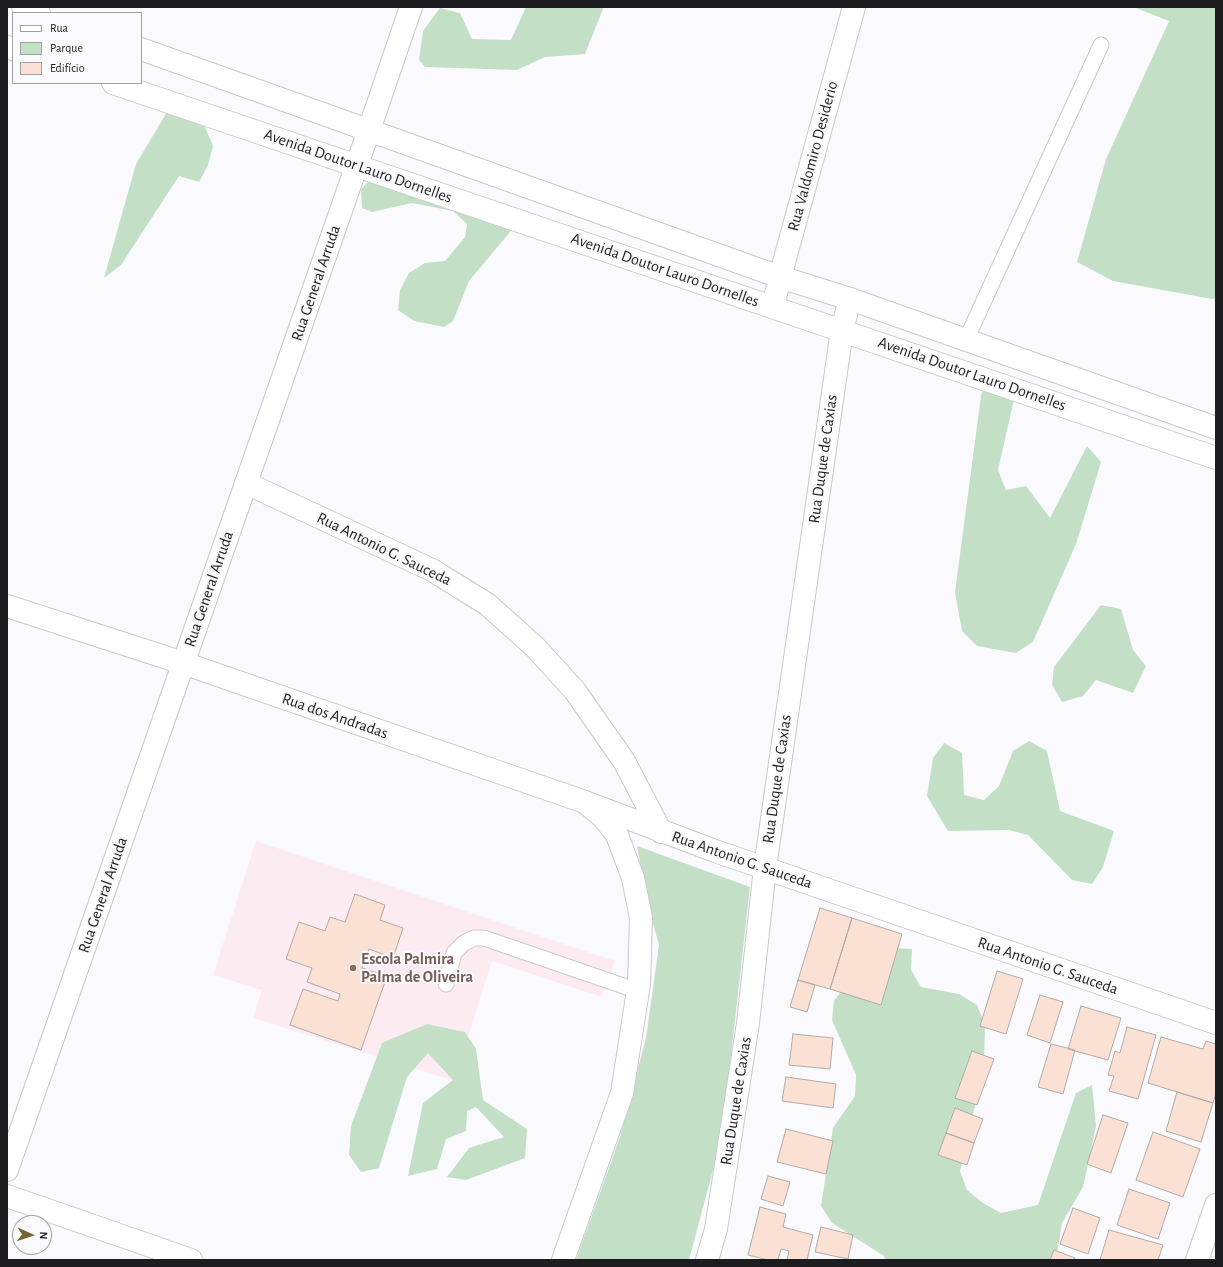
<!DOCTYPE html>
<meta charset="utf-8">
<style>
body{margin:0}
#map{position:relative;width:1223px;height:1267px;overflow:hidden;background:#fafafe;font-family:"Alegreya Sans",sans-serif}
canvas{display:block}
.frame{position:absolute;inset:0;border:8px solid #1d1d1f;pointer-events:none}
.legend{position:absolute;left:12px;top:12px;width:130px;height:72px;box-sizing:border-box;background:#fafafe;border:1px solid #a2a2a5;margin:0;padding:5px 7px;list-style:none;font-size:12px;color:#1d1d1f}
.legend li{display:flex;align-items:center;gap:8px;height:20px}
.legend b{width:20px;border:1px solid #a2a2a5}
.north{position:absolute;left:12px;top:1215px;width:40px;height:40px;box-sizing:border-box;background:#fafafe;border:1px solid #a2a2a5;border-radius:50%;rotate:93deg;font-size:11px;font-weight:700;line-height:16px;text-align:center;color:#1d1d1f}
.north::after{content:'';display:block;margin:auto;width:14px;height:18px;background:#756533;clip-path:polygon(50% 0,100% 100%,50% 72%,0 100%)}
</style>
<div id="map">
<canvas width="1223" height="1267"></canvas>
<div class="frame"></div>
<ul class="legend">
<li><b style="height:5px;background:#fff"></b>Rua</li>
<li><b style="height:11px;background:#c3e0c6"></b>Parque</li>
<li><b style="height:11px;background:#fbe0d4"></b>Edifício</li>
</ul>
<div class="north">N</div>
</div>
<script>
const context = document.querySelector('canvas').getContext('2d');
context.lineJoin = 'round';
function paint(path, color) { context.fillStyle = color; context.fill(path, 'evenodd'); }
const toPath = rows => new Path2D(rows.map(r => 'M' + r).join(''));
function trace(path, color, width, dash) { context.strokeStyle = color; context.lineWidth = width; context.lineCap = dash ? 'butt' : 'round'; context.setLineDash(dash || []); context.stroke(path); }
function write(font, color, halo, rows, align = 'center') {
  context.font = font + ' "Alegreya Sans",sans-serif'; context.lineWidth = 4; context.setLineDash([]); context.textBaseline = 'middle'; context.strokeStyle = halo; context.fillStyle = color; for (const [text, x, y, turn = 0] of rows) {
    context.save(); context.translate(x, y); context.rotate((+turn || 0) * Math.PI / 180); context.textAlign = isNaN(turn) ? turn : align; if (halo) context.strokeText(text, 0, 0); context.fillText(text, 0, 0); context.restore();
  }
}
const education = toPath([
 [256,841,615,961,602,997,492,961,454,1081,253,1018,262,990,213,975]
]);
const green = toPath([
 [526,7,602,7,603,9,585,54,545,57,517,70,425,67,419,60,423,31,440,8,460,13,472,39,511,40],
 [1133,7,1216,7,1216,298,1212,299,1113,281,1077,262,1106,159,1169,21],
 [167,112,205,127,213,146,208,165,199,182,179,176,121,265,104,278,136,164],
 [375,175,513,222,510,232,469,281,453,321,444,327,414,321,398,310,400,290,409,273,425,263,445,261,465,237,467,224,453,211,412,203,372,212,362,208,361,189],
 [986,378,1015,395,998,470,1006,490,1026,486,1050,518,1087,446,1101,462,1076,544,1033,642,1016,653,977,646,962,631,955,592,981,396],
 [1101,605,1121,609,1133,650,1146,666,1133,693,1096,680,1083,696,1062,702,1052,685,1054,667],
 [1029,741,1047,751,1060,811,1114,831,1103,867,1092,884,1072,880,1028,835,1009,830,948,831,927,796,933,758,944,743,962,753,964,795,984,800,999,786,1013,751],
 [637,846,750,887,722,1136,689,1260,576,1260,620,1137,646,1038,659,945,649,909],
 [892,948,912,949,911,970,921,987,959,994,977,1005,985,1025,984,1066,960,1171,967,1190,983,1203,1001,1213,1038,1205,1076,1093,1092,1085,1096,1126,1083,1187,1062,1223,1056,1260,885,1260,884,1256,832,1223,821,1206,833,1128,855,1096,856,1075,832,1020,834,1001,858,969],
 [427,1024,465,1032,476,1049,483,1100,527,1129,525,1158,466,1180,447,1177,469,1148,504,1137,476,1107,467,1111,466,1131,446,1139,437,1169,408,1176,423,1103,453,1080,428,1053,407,1077,379,1168,361,1172,349,1155,351,1126,382,1043]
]);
const building = toPath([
 [355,894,385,905,380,920,403,928,393,958,369,949,362,968,387,976,361,1050,290,1025,303,989,338,1001,340,994,307,982,312,968,286,959,299,922,325,931,330,917,345,922,355,894],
 [820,908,852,918,830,989,798,980,820,908],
 [852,918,902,934,881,1005,830,989,852,918],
 [997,971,1023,979,1006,1034,980,1026,997,971],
 [798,980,815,985,807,1012,790,1007,798,980],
 [1040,995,1063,1002,1050,1043,1027,1035,1040,995],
 [1081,1006,1121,1018,1108,1060,1068,1049,1081,1006],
 [1127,1027,1156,1035,1138,1099,1109,1091,1114,1076,1108,1075,1115,1051,1120,1053,1127,1027],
 [793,1034,833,1038,830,1069,789,1065,793,1034],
 [1161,1037,1203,1049,1206,1041,1216,1044,1216,1093,1213,1103,1148,1083,1161,1037],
 [1051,1044,1075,1050,1063,1094,1038,1087,1051,1044],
 [972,1051,994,1059,977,1105,955,1098,972,1051],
 [786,1077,836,1084,833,1108,782,1101,786,1077],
 [1177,1092,1213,1103,1201,1142,1166,1131,1177,1092],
 [955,1108,983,1119,974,1143,946,1133,955,1108],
 [1103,1115,1128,1123,1111,1173,1087,1164,1103,1115],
 [786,1129,833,1141,826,1174,777,1162,786,1129],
 [1153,1132,1200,1149,1183,1197,1136,1180,1153,1132],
 [946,1133,974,1143,967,1165,938,1155,946,1133],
 [768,1176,790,1182,783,1206,761,1199,768,1176],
 [1129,1189,1170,1203,1158,1239,1117,1225,1129,1189],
 [760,1207,786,1214,783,1227,813,1235,807,1260,787,1260,789,1251,781,1249,778,1260,768,1260,748,1255,760,1207],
 [1073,1208,1100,1218,1088,1254,1060,1244,1073,1208],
 [821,1227,853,1235,848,1259,815,1252,821,1227],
 [1109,1230,1163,1245,1158,1260,1100,1260,1109,1230],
 [1054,1250,1075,1258,1074,1260,1050,1260,1054,1250]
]);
const service = toPath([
 [966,340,1101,45],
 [446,984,454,953,464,943,474,938,484,938,638,991]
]);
const minor = toPath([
 [369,130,411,7],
 [773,306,780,277,854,7],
 [246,483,432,570,487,604,535,647,575,691,624,761,661,832],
 [563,1260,622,1093,639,984,641,918,633,878,617,835,604,818,586,803],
 [707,1260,716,1229,748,1023,765,868,842,330,850,299]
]);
const tertiary = toPath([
 [7,606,183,663,585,802,715,851,1216,1023],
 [7,1170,369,130],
 [7,1196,191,1260],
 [1197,1260,1216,1205]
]);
const secondary = toPath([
 [23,7,39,13],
 [7,47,13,49],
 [141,49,780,277,850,299,1216,428],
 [113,83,1216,458]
]);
const markers = [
 [353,968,4,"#8d6e63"]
];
const streetNames = [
 ["Rua Valdomiro Desiderio",813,156,-75],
 ["Avenida Doutor Lauro Dornelles",358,166,19],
 ["Avenida Doutor Lauro Dornelles",665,270,19],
 ["Rua General Arruda",316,283,-71],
 ["Avenida Doutor Lauro Dornelles",972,374,19],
 ["Rua Duque de Caxias",823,459,-82],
 ["Rua Antonio G. Sauceda",384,549,26],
 ["Rua General Arruda",209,589,-71],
 ["Rua dos Andradas",335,716,19],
 ["Rua Duque de Caxias",777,779,-82],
 ["Rua Antonio G. Sauceda",742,860,19],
 ["Rua General Arruda",103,895,-71],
 ["Rua Antonio G. Sauceda",1048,966,19],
 ["Rua Duque de Caxias",736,1101,-81]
];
const educationNames = [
 ["Escola Palmira",361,959],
 ["Palma de Oliveira",361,977]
];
paint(education, '#fcecf1');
paint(green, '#c3e0c6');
paint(building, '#fbe0d4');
trace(building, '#afaba9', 1);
trace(service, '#c9c9cd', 17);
trace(minor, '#c9c9cd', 24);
trace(tertiary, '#c9c9cd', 24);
trace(secondary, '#c9c9cd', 24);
trace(service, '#fff', 15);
trace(minor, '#fff', 22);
trace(tertiary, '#fff', 22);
trace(secondary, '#fff', 22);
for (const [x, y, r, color] of markers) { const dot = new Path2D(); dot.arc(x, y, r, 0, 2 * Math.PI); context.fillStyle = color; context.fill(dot); trace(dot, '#fafafe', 1.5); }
write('16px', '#1d1d1f', '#fafafe', streetNames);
write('bold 16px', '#785e54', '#fafafe', educationNames, 'left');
</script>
